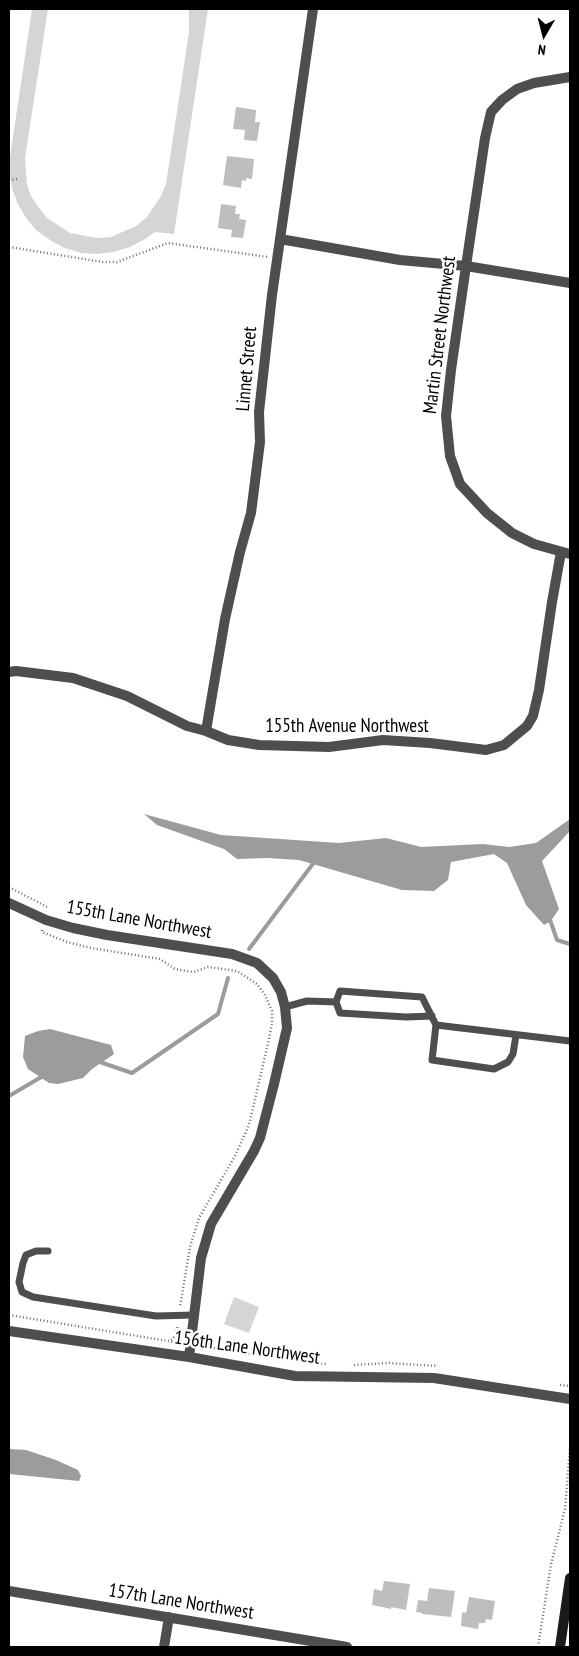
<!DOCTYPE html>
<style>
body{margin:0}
#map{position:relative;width:579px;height:1656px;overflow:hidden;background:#fff;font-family:"PT Sans Narrow",sans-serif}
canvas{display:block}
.frame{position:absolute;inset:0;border:10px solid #000;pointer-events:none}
.north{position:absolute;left:519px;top:10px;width:50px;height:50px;-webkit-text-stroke:4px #fff;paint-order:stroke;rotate:188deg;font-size:14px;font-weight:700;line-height:20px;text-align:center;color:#000}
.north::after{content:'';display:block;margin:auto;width:18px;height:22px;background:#000;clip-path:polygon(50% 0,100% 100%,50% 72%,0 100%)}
</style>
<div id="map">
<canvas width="579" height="1656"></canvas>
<div class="frame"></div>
<div class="north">N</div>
</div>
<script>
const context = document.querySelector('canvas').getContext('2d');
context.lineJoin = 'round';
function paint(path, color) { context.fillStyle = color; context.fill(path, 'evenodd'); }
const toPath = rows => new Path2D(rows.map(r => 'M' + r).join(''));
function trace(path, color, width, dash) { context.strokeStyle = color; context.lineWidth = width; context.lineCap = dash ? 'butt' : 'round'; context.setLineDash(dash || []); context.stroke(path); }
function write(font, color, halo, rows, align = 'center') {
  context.font = font + ' "PT Sans Narrow",sans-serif'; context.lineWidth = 5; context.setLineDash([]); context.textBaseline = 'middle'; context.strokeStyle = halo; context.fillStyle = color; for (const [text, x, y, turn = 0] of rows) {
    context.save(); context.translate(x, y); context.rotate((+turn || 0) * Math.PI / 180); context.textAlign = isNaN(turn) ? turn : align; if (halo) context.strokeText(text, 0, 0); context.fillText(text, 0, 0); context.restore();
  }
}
const green = toPath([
 [32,9,48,9,25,158,27,184,31,196,39,208,47,218,70,233,97,238,111,237,136,226,147,217,161,196,166,184,189,32,189,9,208,9,174,234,155,232,145,239,130,247,114,252,97,254,81,253,64,248,50,240,36,230,26,218,17,202,12,188,9,170,10,157],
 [234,1297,259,1307,249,1333,224,1324]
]);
const water = toPath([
 [144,814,221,835,339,843,386,838,421,847,483,844,509,847,536,843,570,819,570,831,542,861,559,909,551,921,544,925,526,905,507,863,494,854,451,862,448,880,434,891,402,890,299,860,267,858,237,859,224,849,157,825],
 [50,1029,111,1045,114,1054,92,1069,83,1078,58,1084,49,1083,28,1069,23,1057,25,1036,38,1031],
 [9,1449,26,1450,56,1460,78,1470,81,1476,79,1481,9,1474]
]);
const stream = toPath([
 [549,917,557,940,570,944],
 [249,949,315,861],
 [97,1061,132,1073,218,1014,228,978],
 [9,1096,43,1076]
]);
const building = toPath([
 [236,107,256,110,255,122,260,122,257,141,244,140,245,130,233,129],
 [227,156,254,159,252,179,246,178,246,181,242,180,241,188,223,185],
 [221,204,236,206,235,214,240,214,239,219,246,220,243,238,231,237,232,230,218,228],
 [384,1581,410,1584,406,1610,391,1607,391,1609,372,1605,374,1589,382,1591],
 [429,1588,455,1591,451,1617,422,1614,422,1613,416,1612,418,1600,427,1601],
 [469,1597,495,1601,492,1620,486,1619,485,1623,479,1623,478,1629,461,1626,462,1612,466,1613]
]);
const path = toPath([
 [9,180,18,179],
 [9,247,103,262,117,262,168,243,268,257],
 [9,887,49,908],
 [42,930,42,932,67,942,91,948,160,959,175,969,186,971,194,972,208,967,237,971,257,984,265,995,272,1011,272,1023,269,1039,249,1125,235,1156,199,1218,190,1247,180,1307],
 [9,1315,180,1343],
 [171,1340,175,1336,178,1325],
 [200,1346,286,1360,326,1364],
 [354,1365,388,1363,438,1366],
 [560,1385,570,1386],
 [538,1647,551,1564,565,1509,570,1448]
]);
const lane = toPath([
 [336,1002,340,1013,406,1017,432,1016],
 [285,1007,307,1001,336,1002,340,991,422,997,436,1025,570,1041],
 [436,1025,432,1060,494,1069,508,1062,513,1054,516,1035],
 [48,1251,36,1251,26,1255,23,1263,19,1282,22,1292,33,1297,156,1316,194,1315]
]);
const street = toPath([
 [570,77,534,83,517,89,502,100,491,112,485,138,466,266,451,370,446,416,450,456,460,484,487,513,512,533,534,544,570,554],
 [280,239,400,260,466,266,570,283],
 [9,672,16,671,73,678,127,696,187,726,206,731,228,740,259,745,329,747,383,740,430,743,486,750,504,745,527,726,533,716,539,690,552,602,561,552],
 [206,731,225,619,240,552,251,513,260,442,259,412,272,295,313,9],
 [9,903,46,920,73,928,107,935,232,954,257,963,273,978,281,992,285,1007,287,1028,274,1084,260,1138,254,1151,211,1224,201,1258,189,1357],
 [9,1331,189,1357,295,1376,434,1378,570,1399],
 [9,1591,347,1647],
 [164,1647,169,1617]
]);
const secondary = toPath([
 [560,1647,570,1578]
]);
const streetNames = [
 ["Martin Street Northwest",440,335,-83],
 ["Linnet Street",247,369,-85],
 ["155th Avenue Northwest",347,727],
 ["155th Lane Northwest",139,920,10],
 ["156th Lane Northwest",247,1348,8],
 ["157th Lane Northwest",181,1602,9]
];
paint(green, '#d5d5d5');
paint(water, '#9c9c9c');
trace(stream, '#9c9c9c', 4);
paint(building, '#bebebe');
trace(path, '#707070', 2.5, [1, 2.5]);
trace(lane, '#4e4e4e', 7);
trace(street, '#4e4e4e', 10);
trace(secondary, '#1b1b1b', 10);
write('19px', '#000', '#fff', streetNames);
</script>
